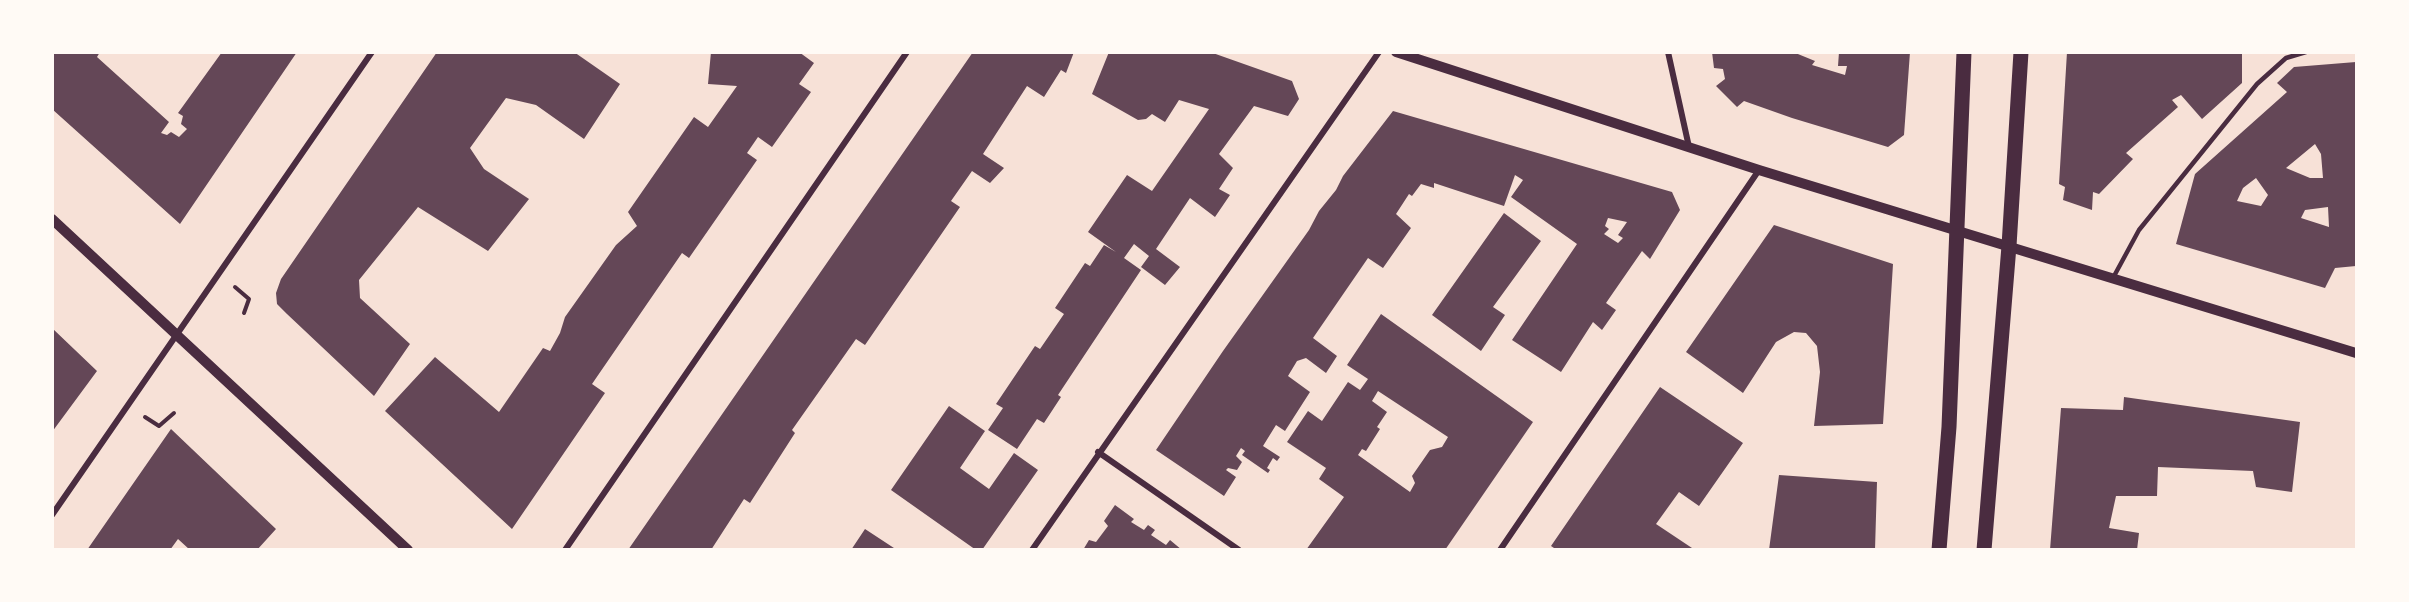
<!DOCTYPE html>
<style>
body{margin:0}
#map{position:relative;width:2409px;height:602px;overflow:hidden;background:#f7e1d7;font-family:"Golos Text",sans-serif}
canvas{display:block}
.frame{position:absolute;inset:0;border:54px solid #fffaf5;pointer-events:none}
</style>
<div id="map">
<canvas width="2409" height="602"></canvas>
<div class="frame"></div>
</div>
<script>
const context = document.querySelector('canvas').getContext('2d');
context.lineJoin = 'round';
function paint(path, color) { context.fillStyle = color; context.fill(path, 'evenodd'); }
const toPath = rows => new Path2D(rows.map(r => 'M' + r).join(''));
function trace(path, color, width, dash) { context.strokeStyle = color; context.lineWidth = width; context.lineCap = dash ? 'butt' : 'round'; context.setLineDash(dash || []); context.stroke(path); }
const building = toPath([
 [52,52,100,52,97,57,169,122,161,133,167,135,171,132,179,137,187,129,181,124,183,116,178,113,222,52,297,52,180,224,52,109],
 [437,52,574,52,620,84,584,139,536,105,506,98,470,148,484,169,529,199,488,251,418,207,359,280,360,298,410,344,374,396,287,314,277,304,276,293,281,279],
 [711,52,799,52,814,63,799,84,811,92,772,147,758,137,747,153,757,160,689,258,682,253,592,384,605,393,512,529,385,411,435,357,499,412,543,348,550,351,560,333,565,317,616,245,637,226,628,212,694,117,708,127,737,86,708,84],
 [973,52,1074,52,1066,73,1061,70,1044,97,1027,86,983,154,1004,168,990,183,972,171,951,201,960,207,865,345,856,339,792,430,795,433,750,503,744,499,711,550,628,550],
 [1109,52,1210,52,1292,81,1299,99,1288,116,1254,106,1219,154,1233,168,1219,189,1230,195,1215,217,1190,198,1156,249,1180,267,1165,285,1141,267,1149,256,1134,244,1124,258,1141,270,1058,395,1061,397,1044,423,1037,419,1017,449,988,430,1003,408,996,404,1035,346,1040,349,1064,314,1055,308,1085,263,1090,266,1104,245,1116,252,1088,232,1127,175,1152,191,1209,109,1179,100,1165,122,1152,114,1146,119,1138,120,1092,94],
 [1712,52,1793,52,1815,61,1812,65,1845,75,1847,66,1838,66,1839,52,1910,52,1904,135,1888,147,1792,118,1744,101,1737,107,1716,86,1725,79,1723,69,1714,68],
 [2067,52,2242,52,2242,83,2202,119,2181,95,2172,100,2178,107,2126,153,2133,159,2099,194,2093,192,2092,210,2063,200,2065,187,2059,184],
 [2356,62,2356,266,2335,268,2325,288,2176,244,2195,174,2287,92,2277,83,2294,67],
 [2315,144,2321,154,2323,178,2310,178,2286,168],
 [2256,178,2268,195,2261,206,2237,201,2243,188],
 [2328,207,2329,227,2301,218,2305,210],
 [1393,111,1672,192,1680,210,1650,259,1642,251,1606,303,1616,310,1602,330,1593,322,1561,372,1512,340,1577,244,1511,197,1523,180,1515,175,1504,206,1434,183,1434,188,1421,184,1412,196,1409,194,1396,214,1411,228,1383,268,1368,258,1313,338,1337,356,1326,373,1306,358,1297,361,1288,376,1310,392,1285,431,1276,425,1263,446,1280,457,1277,461,1273,458,1267,468,1270,470,1268,473,1242,455,1245,451,1241,448,1236,456,1242,462,1237,470,1228,468,1226,470,1236,477,1224,496,1156,450,1223,351,1309,230,1319,211,1336,190,1343,176],
 [1608,218,1627,222,1618,235,1623,238,1618,243,1604,234,1609,229,1605,226],
 [1504,213,1541,241,1493,307,1505,315,1481,351,1432,315],
 [1774,225,1893,264,1883,424,1814,426,1820,372,1817,346,1806,333,1794,332,1776,342,1743,393,1686,352],
 [1381,314,1533,422,1445,550,1306,550,1344,497,1319,479,1326,468,1287,442,1308,411,1322,421,1348,382,1360,390,1368,379,1347,365],
 [1378,391,1448,437,1442,447,1430,450,1412,476,1415,483,1410,492,1358,455,1362,449,1366,451,1380,429,1377,427,1387,412,1372,401],
 [52,328,97,371,52,432],
 [1660,387,1743,443,1699,506,1679,492,1656,524,1695,550,1557,550,1551,546],
 [2124,397,2300,422,2292,492,2256,487,2253,471,2158,467,2157,496,2116,496,2109,528,2139,533,2137,550,2050,550,2061,408,2123,410],
 [949,406,985,431,960,468,989,489,1014,453,1038,470,982,550,976,550,891,490],
 [171,429,276,529,257,550,190,550,178,539,170,550,87,550],
 [1779,475,1877,482,1875,550,1769,550],
 [1115,505,1134,519,1131,522,1144,530,1148,525,1155,530,1151,535,1166,545,1170,540,1182,550,1083,550,1089,540,1096,542,1108,526,1104,521],
 [865,529,897,550,851,550]
]);
const path = toPath([
 [235,287,249,299,244,313],
 [145,417,159,426,174,413]
]);
const service = toPath([
 [2113,278,2139,230,2257,84,2286,58,2306,52]
]);
const minor = toPath([
 [1668,52,1689,147],
 [1098,452,1239,550],
 [52,515,372,52],
 [565,550,907,52],
 [1032,550,1379,52],
 [1500,550,1759,170]
]);
const tertiary = toPath([
 [1396,52,1759,170,2356,353],
 [52,219,408,550]
]);
const primary = toPath([
 [1939,550,1949,427,1964,52],
 [1984,550,2009,246,2021,52]
]);
paint(building, '#644757');
trace(path, '#4a2c40', 4);
trace(service, '#4a2c40', 4.5);
trace(minor, '#4a2c40', 6);
trace(tertiary, '#4a2c40', 10);
trace(primary, '#4a2c40', 15);
</script>
